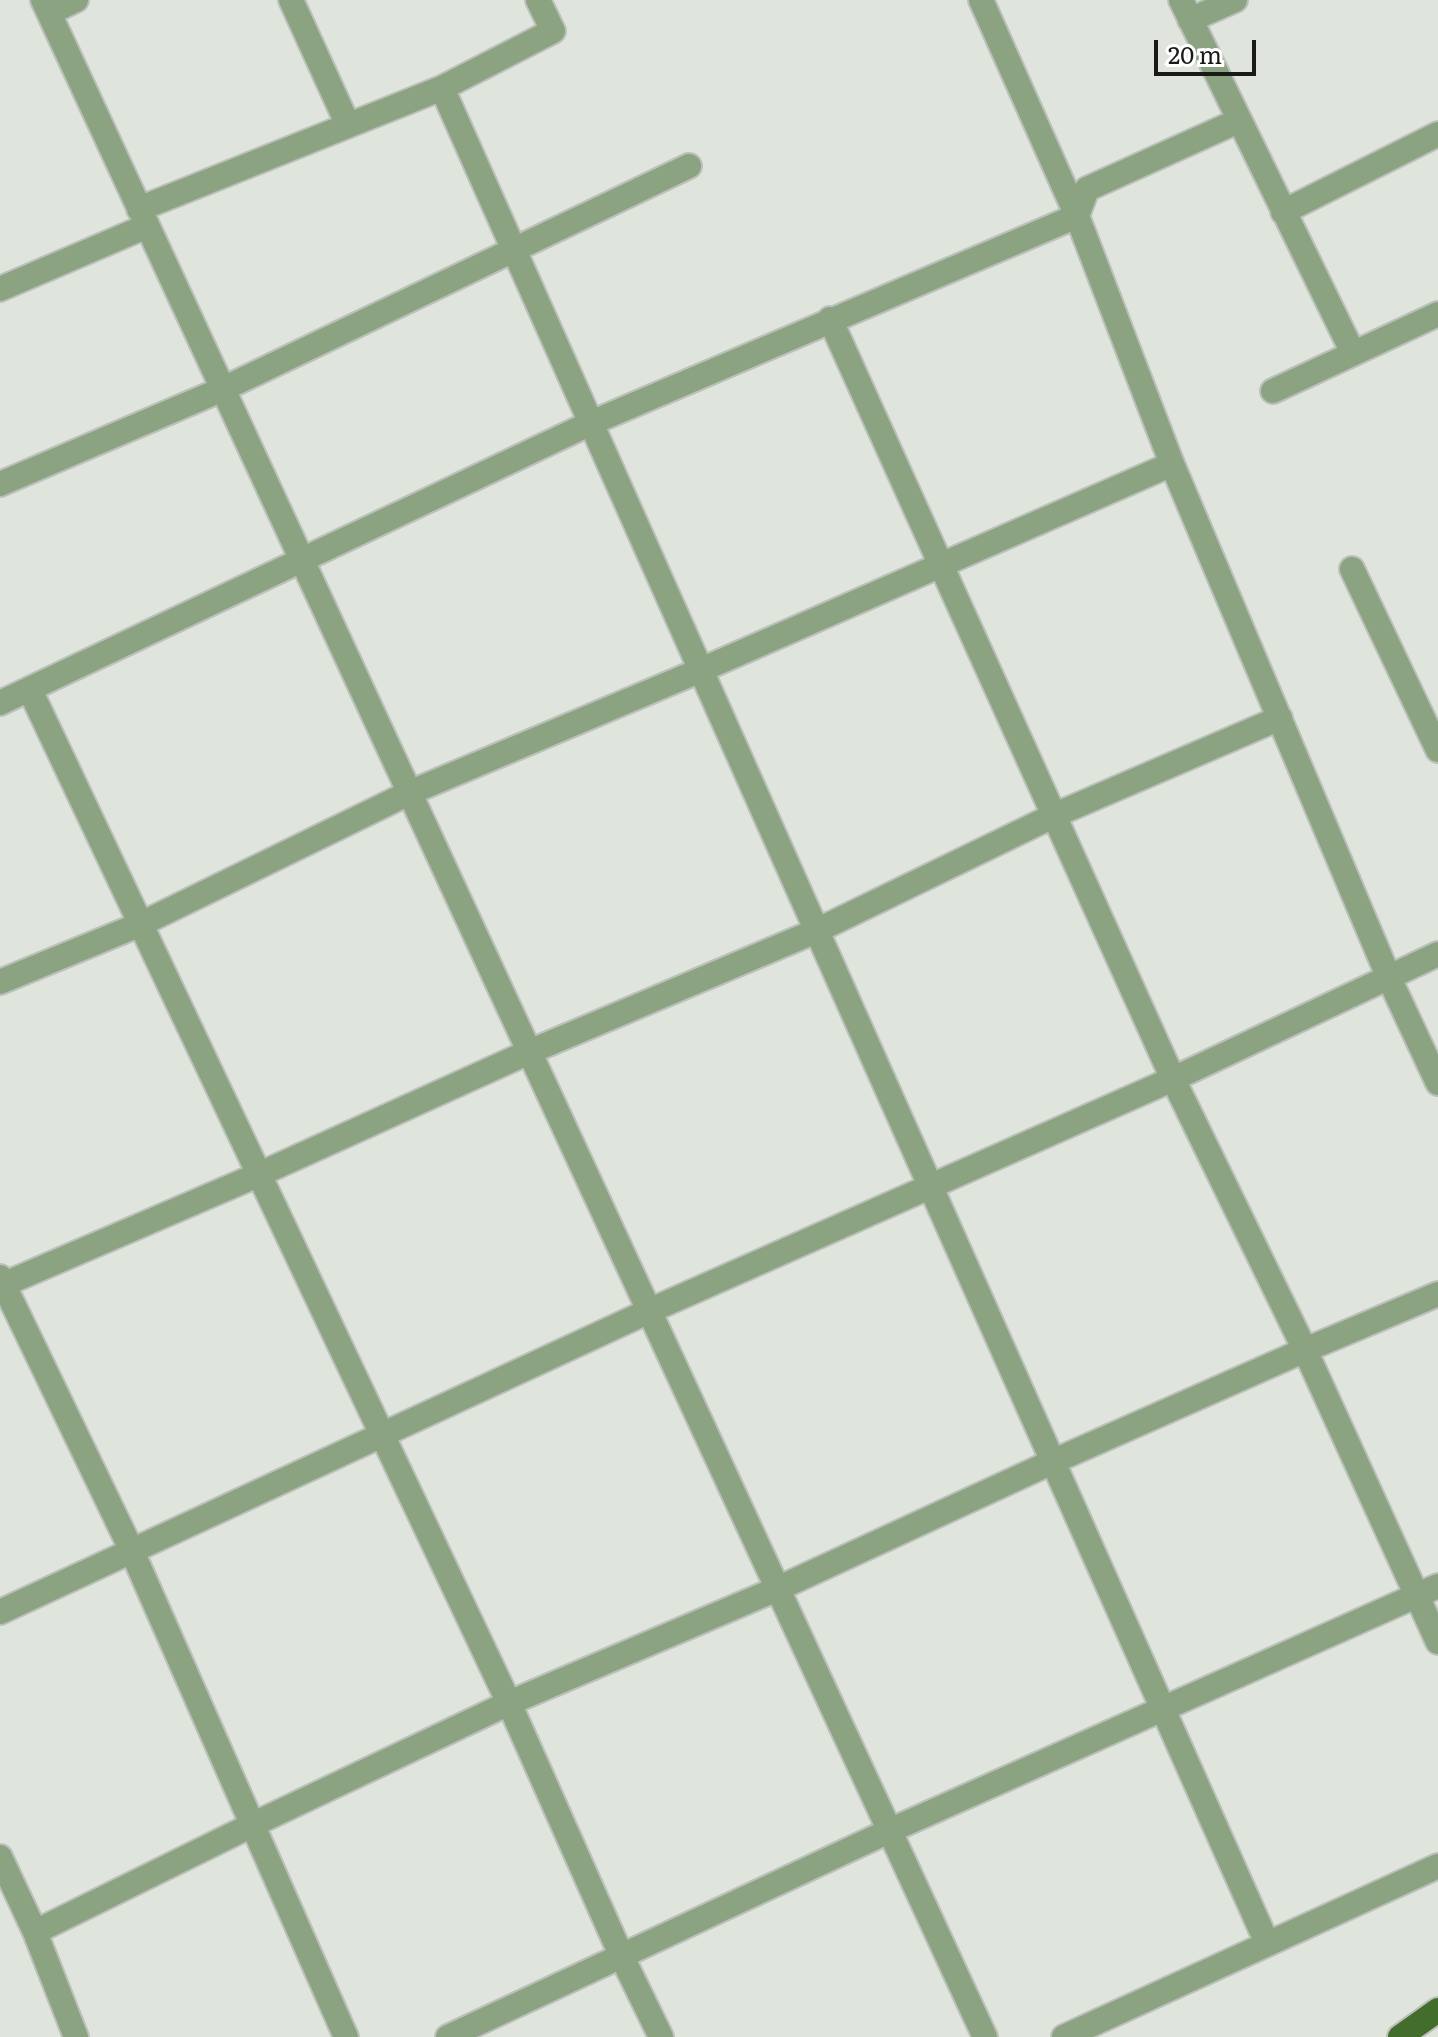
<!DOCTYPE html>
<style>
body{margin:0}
#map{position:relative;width:1438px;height:2037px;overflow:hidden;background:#dfe5dd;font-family:Literata,serif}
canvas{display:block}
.scale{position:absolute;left:1154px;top:40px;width:102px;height:36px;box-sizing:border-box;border:4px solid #181a18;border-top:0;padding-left:10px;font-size:24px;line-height:28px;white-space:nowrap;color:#181a18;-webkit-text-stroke:6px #fff;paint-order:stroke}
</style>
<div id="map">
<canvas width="1438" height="2037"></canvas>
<div class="scale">20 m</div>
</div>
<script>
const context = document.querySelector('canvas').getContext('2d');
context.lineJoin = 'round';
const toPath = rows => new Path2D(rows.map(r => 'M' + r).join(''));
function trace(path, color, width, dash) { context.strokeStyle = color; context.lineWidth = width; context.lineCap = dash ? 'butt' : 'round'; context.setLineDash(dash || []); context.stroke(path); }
const minor = toPath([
 [43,0,985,2037],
 [291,0,348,125],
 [981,0,1077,216,1172,464,1389,978,1438,1083],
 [1181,0,1353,353],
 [49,13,76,0],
 [1190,20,1235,0],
 [442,88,1267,1943],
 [139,209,442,88,553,31,538,0],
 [1283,212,1438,134],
 [0,289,147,226],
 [830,319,1173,1079,1305,1350,1438,1642],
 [1273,391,1438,314],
 [0,484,223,389,689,166],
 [1352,569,1438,750],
 [30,690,509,1703,621,1955,661,2037],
 [0,703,591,423,1077,216,1087,189,1238,121],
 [0,982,141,924,409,793,701,670,1172,464],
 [0,1277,131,1549,346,2037],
 [0,1286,260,1174,529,1052,816,931,1055,815,1280,718],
 [0,1612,649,1311,1173,1079,1438,954],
 [0,1857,35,1932,76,2037],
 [35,1932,252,1825,509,1703,777,1589,1052,1462,1305,1350,1438,1294],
 [448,2037,889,1831,1438,1586],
 [1064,2037,1438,1866]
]);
const major = toPath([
 [1400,2037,1438,2010]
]);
trace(minor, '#bbc0ba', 28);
trace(major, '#bbc0ba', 28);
trace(minor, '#8ba381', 24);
trace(major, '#426d2c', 24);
</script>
